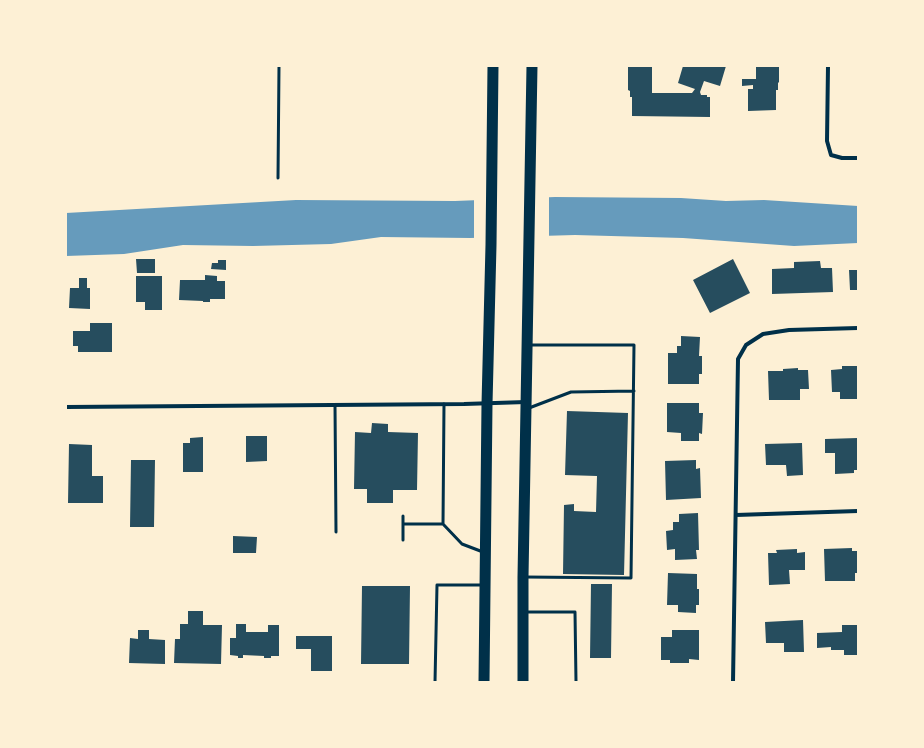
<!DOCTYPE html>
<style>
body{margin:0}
#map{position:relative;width:924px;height:748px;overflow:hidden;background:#fdf0d5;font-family:"Open Sans",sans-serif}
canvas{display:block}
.frame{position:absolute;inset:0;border:67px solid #fdf0d5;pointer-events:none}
</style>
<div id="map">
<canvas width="924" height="748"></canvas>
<div class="frame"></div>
</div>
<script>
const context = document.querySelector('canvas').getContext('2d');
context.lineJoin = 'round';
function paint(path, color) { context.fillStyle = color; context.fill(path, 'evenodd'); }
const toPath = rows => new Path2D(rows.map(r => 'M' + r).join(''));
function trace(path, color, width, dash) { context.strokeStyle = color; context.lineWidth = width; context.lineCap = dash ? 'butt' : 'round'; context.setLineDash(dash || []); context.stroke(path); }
const water = toPath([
 [555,197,681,198,726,201,764,200,858,206,858,243,794,246,683,238,575,235,470,238,381,237,331,244,253,246,183,245,124,254,66,256,66,213,296,200,455,201]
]);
const pier = toPath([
 [549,195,549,238,474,239,474,198]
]);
const building = toPath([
 [628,66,652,66,652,93,692,93,695,89,678,83,683,66,726,66,720,86,704,81,700,92,701,95,707,95,707,97,710,97,710,117,632,116,632,97,630,97,630,91,628,90],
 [756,66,779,66,779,82,778,83,778,90,776,90,776,110,748,111,748,89,753,89,753,85,742,86,742,79,756,79],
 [136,259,155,259,155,273,137,273],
 [733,259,750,293,710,313,693,280],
 [218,260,226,260,226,270,211,269,212,263,218,263],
 [820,261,821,268,832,268,833,292,772,294,772,269,794,268,794,262],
 [849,270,858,270,858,290,850,290],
 [205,275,217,276,217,281,225,281,225,299,210,299,210,302,203,302,203,301,179,300,180,280,205,280],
 [136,276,162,276,162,310,145,310,145,302,136,302],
 [79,278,87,278,87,288,90,288,90,309,69,308,70,288,79,288],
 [90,323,112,323,112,352,78,352,78,346,73,346,73,331,90,331],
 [681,336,700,337,699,356,702,356,702,374,699,374,699,384,668,384,668,353,677,353,677,346,681,346],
 [842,366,858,366,858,399,840,399,840,392,832,392,831,370,842,369],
 [798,368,798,370,808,370,809,389,800,389,800,400,769,400,768,371,783,371,783,369],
 [667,403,699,403,699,413,703,413,702,434,699,433,699,441,681,441,681,433,667,432],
 [567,411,628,413,624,575,563,574,564,505,574,504,574,511,596,512,597,476,565,475],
 [372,423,388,424,388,432,418,433,417,490,393,490,393,503,367,503,367,489,354,489,355,432,371,433],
 [246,436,267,436,267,461,246,462],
 [203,437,203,472,183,472,183,443,190,443,190,438],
 [858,438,858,470,854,470,854,473,835,474,835,453,825,453,825,439],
 [802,443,803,475,787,476,786,465,766,465,765,444],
 [69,444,92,445,92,476,103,476,103,503,68,503],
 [131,460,155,460,154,527,130,527],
 [696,460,696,469,700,468,701,498,666,500,665,461],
 [698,513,699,550,696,550,697,559,675,560,675,549,667,550,666,531,673,530,673,522,679,522,679,514],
 [233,536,257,537,256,553,233,553],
 [852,548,852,551,858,551,858,573,855,573,855,581,825,581,824,549],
 [797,549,797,553,805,552,805,570,789,570,790,584,769,585,768,553,777,553,776,550],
 [668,573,697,574,697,589,699,589,699,605,696,605,696,613,678,612,678,605,667,605],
 [591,584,612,584,611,658,590,658],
 [362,586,410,586,409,664,361,664],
 [188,611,203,611,203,625,222,625,221,664,174,663,175,639,180,639,180,624,188,624],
 [803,620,804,652,784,652,784,643,766,643,765,622],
 [236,624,246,624,246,632,268,632,268,625,279,625,279,656,271,656,271,658,264,658,264,656,243,655,243,658,238,658,238,656,230,655,230,638,236,638],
 [842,625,858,625,858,655,844,655,844,650,831,650,831,647,817,648,817,633,842,632],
 [138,630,149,630,149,639,165,640,165,664,129,663,130,638,138,639],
 [672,630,699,630,699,660,689,659,689,663,670,663,670,660,661,660,661,637,672,637],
 [296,636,332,636,332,671,311,671,311,649,296,649]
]);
const service = toPath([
 [278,178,279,66],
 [444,404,443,524,462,544,483,552],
 [335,405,336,532],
 [529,408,571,392,634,391],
 [403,524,443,524],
 [403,540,403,516],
 [525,577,631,578,634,345,529,345],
 [525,612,575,612,576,682],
 [435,682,437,585,483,585]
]);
const minor = toPath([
 [828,66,827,141,831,155,842,158,858,158],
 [66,407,464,404,526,402],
 [736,515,858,511],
 [733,682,738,359,746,345,763,334,789,330,858,328]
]);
const trunk = toPath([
 [484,682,487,404,491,245,493,66],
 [523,682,523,577,532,66]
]);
paint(water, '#669bbc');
paint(pier, '#fdf0d5');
paint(building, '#264d5e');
trace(service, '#003049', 3);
trace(minor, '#003049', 4);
trace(trunk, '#003049', 11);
</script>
